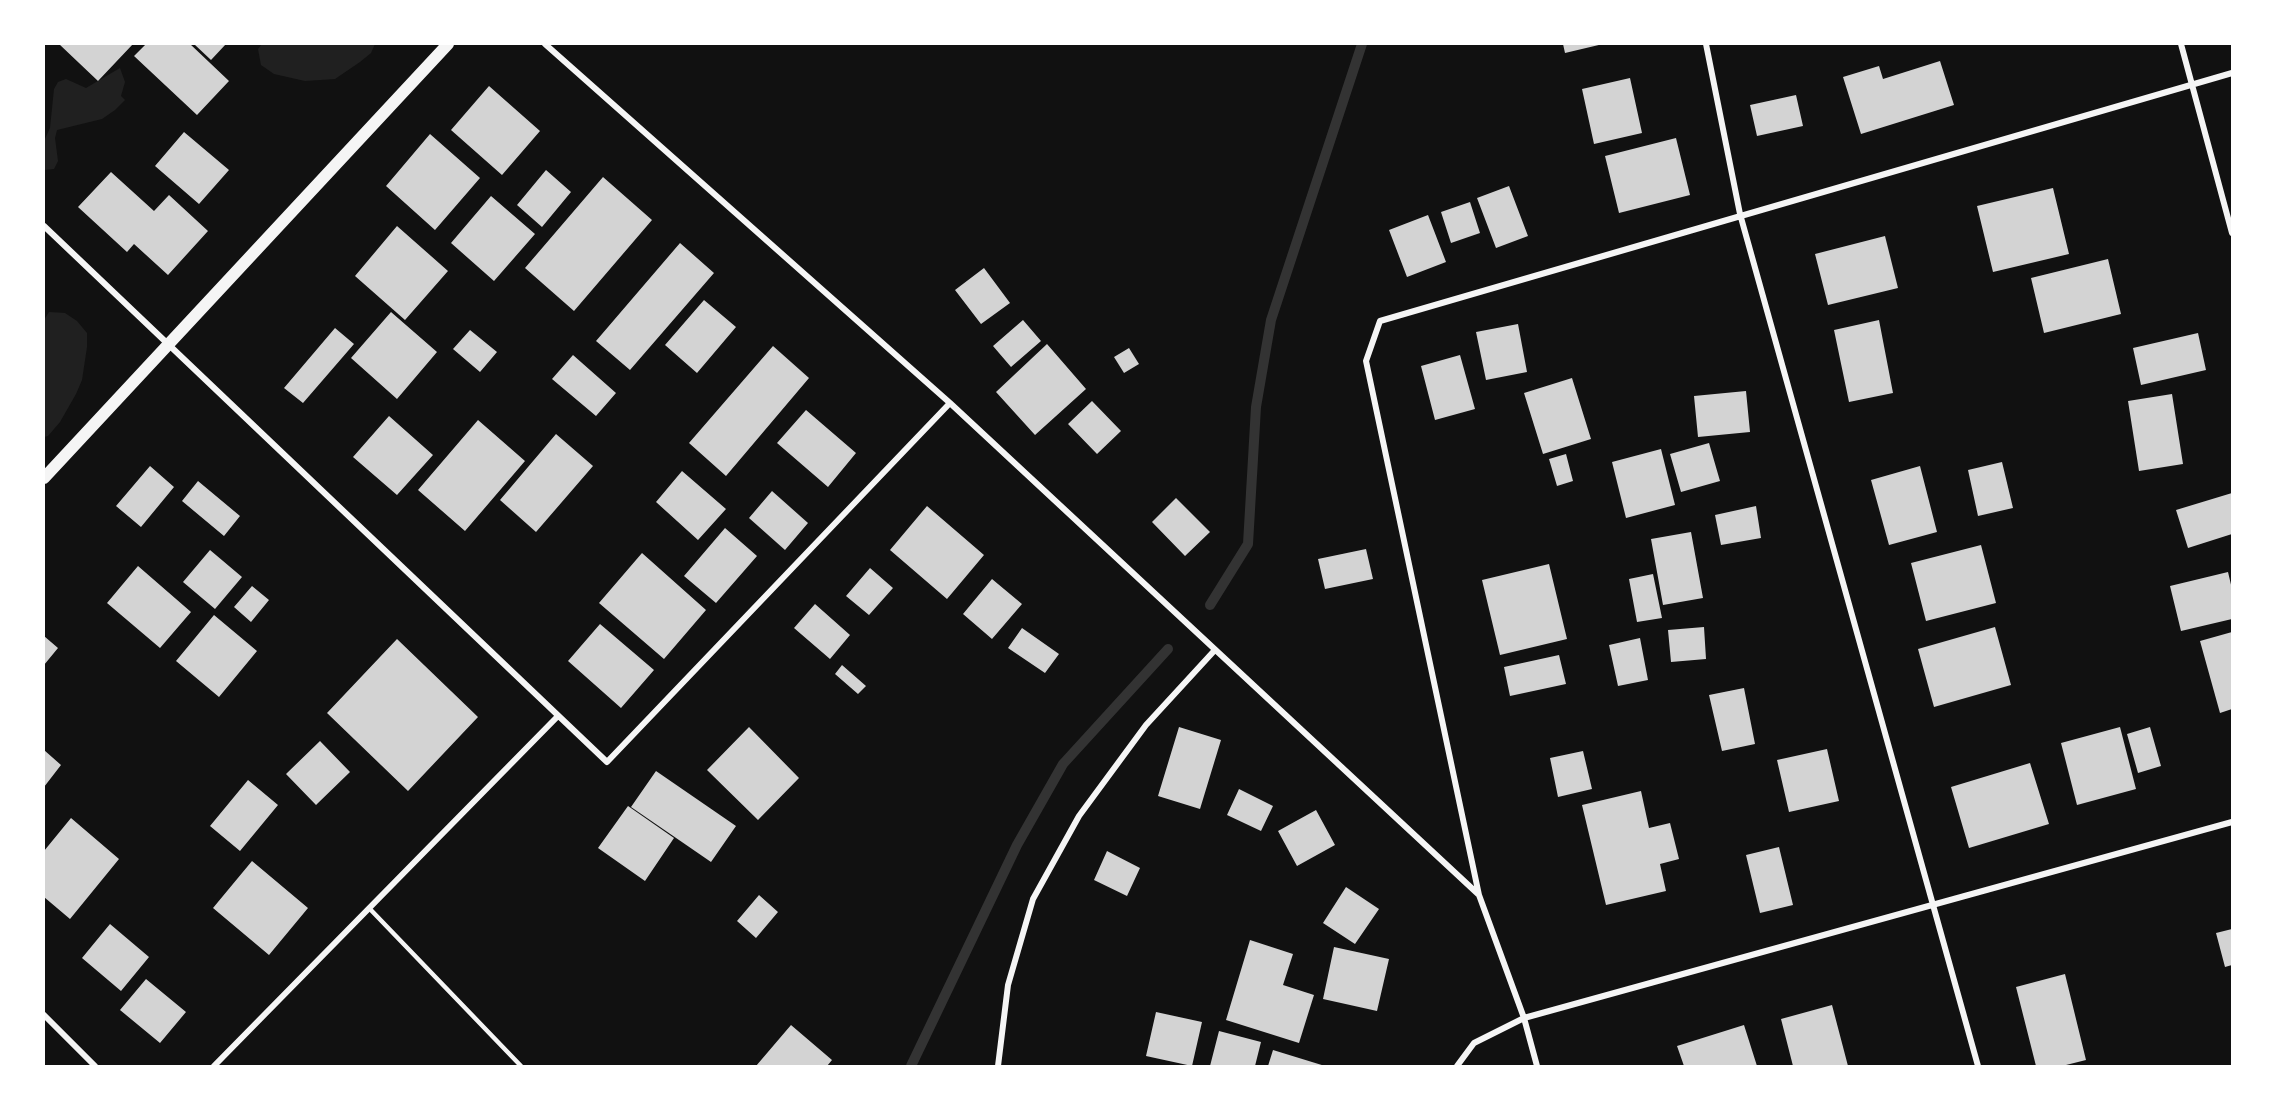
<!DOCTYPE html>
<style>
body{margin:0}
#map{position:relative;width:2276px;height:1110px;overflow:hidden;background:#111;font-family:Inter,sans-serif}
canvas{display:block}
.frame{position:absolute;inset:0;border:45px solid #fff;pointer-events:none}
</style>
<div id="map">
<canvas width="2276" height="1110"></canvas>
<div class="frame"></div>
</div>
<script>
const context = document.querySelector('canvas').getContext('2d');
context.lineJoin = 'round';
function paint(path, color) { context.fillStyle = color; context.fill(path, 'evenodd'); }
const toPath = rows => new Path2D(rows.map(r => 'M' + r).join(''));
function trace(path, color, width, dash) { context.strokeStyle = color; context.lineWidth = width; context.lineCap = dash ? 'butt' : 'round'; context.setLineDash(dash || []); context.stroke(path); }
const green = toPath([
 [262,44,375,44,371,53,360,62,335,79,305,81,274,74,261,65,258,49],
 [120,68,125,82,121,96,125,100,115,110,102,119,57,130,55,138,58,161,54,169,44,170,44,141,50,128,54,89,58,82,66,79,86,88],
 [49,312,65,313,77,321,87,333,87,347,82,380,76,394,60,422,48,436,44,437,44,320]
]);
const stream = toPath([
 [1210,605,1248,544,1256,407,1271,320,1362,44],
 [911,1066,1017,845,1063,764,1168,649]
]);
const building = toPath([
 [59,44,133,44,98,81],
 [146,44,190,44,229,81,197,115,134,56],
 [194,44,226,44,211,60],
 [1563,44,1603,44,1565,53],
 [1940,61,1954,105,1861,134,1843,77,1879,66,1883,79],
 [1630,78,1642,133,1594,144,1582,89],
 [489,86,540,131,502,175,451,130],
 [1796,95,1803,126,1757,136,1750,105],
 [184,132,229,170,199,204,155,166],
 [430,134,480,178,435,230,386,186],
 [1676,138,1690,195,1619,213,1605,156],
 [546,170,571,192,542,227,517,205],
 [111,172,154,211,169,195,208,231,168,275,134,244,127,252,78,207],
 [603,177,652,220,574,311,525,268],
 [1509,186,1528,236,1496,248,1477,198],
 [2053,188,2069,254,1993,272,1977,206],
 [491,196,535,234,494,281,451,243],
 [1470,202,1480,233,1451,243,1441,212],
 [1428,215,1446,262,1407,277,1389,230],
 [397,226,448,271,405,320,355,276],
 [1885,236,1898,288,1828,305,1815,254],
 [680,243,714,273,630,370,596,341],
 [2108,259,2121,314,2044,333,2031,278],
 [984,268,1010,303,981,324,955,290],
 [704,300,736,327,697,373,665,345],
 [391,312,437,352,397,399,351,358],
 [1023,320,1041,341,1011,367,993,346],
 [1879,320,1893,393,1849,402,1834,330],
 [1518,324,1527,372,1486,380,1476,332],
 [335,328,354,344,303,403,284,388],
 [470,330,497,352,480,372,453,349],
 [2198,333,2206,370,2141,385,2133,348],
 [1047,344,1086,389,1035,435,996,392],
 [773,346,809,378,726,476,689,443],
 [1129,348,1139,364,1124,373,1114,357],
 [573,355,616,393,596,416,552,379],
 [1460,355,1475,409,1435,420,1421,366],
 [1572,378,1591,439,1543,454,1524,393],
 [1746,391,1750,432,1698,437,1694,396],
 [2172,394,2183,464,2139,471,2128,401],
 [1092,401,1121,431,1097,454,1068,424],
 [806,410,856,453,828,487,777,443],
 [389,416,433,455,397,495,353,457],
 [478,420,525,461,465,531,418,490],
 [556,434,593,466,536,532,500,500],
 [1709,443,1720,481,1681,492,1670,454],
 [1661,449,1675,505,1626,518,1612,462],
 [1566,454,1573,481,1557,486,1549,459],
 [2002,462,2013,508,1978,516,1968,470],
 [150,466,174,487,141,527,116,506],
 [1920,466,1937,532,1889,545,1871,480],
 [682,471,726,509,698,540,656,502],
 [198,481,240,516,224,536,182,501],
 [772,491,808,523,785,550,749,518],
 [2232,493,2232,534,2188,548,2176,510],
 [1176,498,1210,532,1185,556,1152,522],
 [927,506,984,555,947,599,890,550],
 [1756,506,1761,538,1721,545,1715,515],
 [725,528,757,556,716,603,684,576],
 [1691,532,1703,598,1663,605,1651,539],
 [1981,545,1996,603,1926,621,1911,563],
 [1366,549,1373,579,1325,589,1318,559],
 [210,550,242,577,215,609,183,582],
 [642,553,706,610,664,659,599,603],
 [1549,564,1567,639,1500,655,1482,580],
 [138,566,191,612,160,648,107,603],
 [870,568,893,588,869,615,846,596],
 [2228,572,2232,589,2232,619,2181,631,2170,586],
 [1653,574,1662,618,1637,622,1629,579],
 [992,579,1022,604,992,639,963,614],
 [252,586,269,600,251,622,234,607],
 [815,604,850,635,830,659,794,628],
 [214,615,257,651,219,697,176,661],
 [600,624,654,670,621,708,568,661],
 [1704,627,1706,659,1671,662,1668,630],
 [1995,627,2011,685,1934,707,1918,649],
 [1022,628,1059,654,1045,673,1008,648],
 [2232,632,2232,709,2220,713,2200,641],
 [44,636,58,648,44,665],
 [1640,638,1648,680,1618,686,1609,645],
 [397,639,478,717,408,791,327,713],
 [1559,655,1566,684,1510,696,1504,667],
 [842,665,866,686,858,694,835,674],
 [1744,688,1755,744,1722,751,1709,695],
 [749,727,799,778,758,820,707,770],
 [1179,727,1221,740,1200,809,1158,796],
 [2120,727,2136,789,2077,805,2061,743],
 [2150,727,2161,766,2138,773,2127,734],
 [320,741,350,772,316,805,286,774],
 [1827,749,1839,801,1789,812,1777,760],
 [44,750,61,765,44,787],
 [1583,751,1592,789,1558,797,1550,758],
 [2030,763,2049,824,1969,848,1951,787],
 [656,771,736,826,711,862,631,807],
 [248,780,278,805,240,851,210,826],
 [1239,789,1273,806,1261,831,1227,815],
 [1641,791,1649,828,1670,823,1679,859,1660,864,1666,891,1606,905,1582,805],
 [628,806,674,838,645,881,598,848],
 [1316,810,1335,845,1297,866,1278,831],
 [71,818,119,859,70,919,44,897,44,851],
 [1779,847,1793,905,1760,913,1746,855],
 [1107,851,1140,868,1127,896,1094,880],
 [252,861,308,908,269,955,213,908],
 [1346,887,1379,909,1355,944,1323,923],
 [759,895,778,912,756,938,737,921],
 [110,924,149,957,121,991,82,958],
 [2232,929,2232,965,2225,967,2216,933],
 [1250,940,1293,954,1283,985,1314,995,1299,1043,1226,1020],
 [1334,947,1389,959,1377,1011,1323,999],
 [2065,974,2086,1060,2062,1066,2036,1066,2016,987],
 [146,979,186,1012,160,1043,120,1010],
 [1832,1005,1848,1066,1793,1066,1781,1019],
 [1156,1012,1202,1022,1192,1066,1146,1056],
 [791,1025,832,1060,827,1066,756,1066],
 [1744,1025,1757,1066,1684,1066,1677,1046],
 [1219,1031,1261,1042,1255,1066,1210,1066],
 [1273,1050,1325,1066,1268,1066]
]);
const service = toPath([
 [369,908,521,1066]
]);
const minor = toPath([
 [545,44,950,403,1478,894],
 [1706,44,1740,214,1978,1066],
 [2181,44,2232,233],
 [44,226,607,762,950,403],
 [44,1015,95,1066],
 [214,1066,558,716],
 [998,1066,1008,985,1033,899,1079,816,1146,725,1214,651],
 [1457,1066,1474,1043,1524,1018,2232,822],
 [1537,1066,1524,1018,1479,895,1366,361,1380,321,2232,73]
]);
const secondary = toPath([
 [44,478,448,44]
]);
paint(green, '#202020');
trace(stream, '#333', 10);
paint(building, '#d3d3d3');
trace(service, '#f5f5f5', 4.5);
trace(minor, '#f5f5f5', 6);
trace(secondary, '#f5f5f5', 12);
</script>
